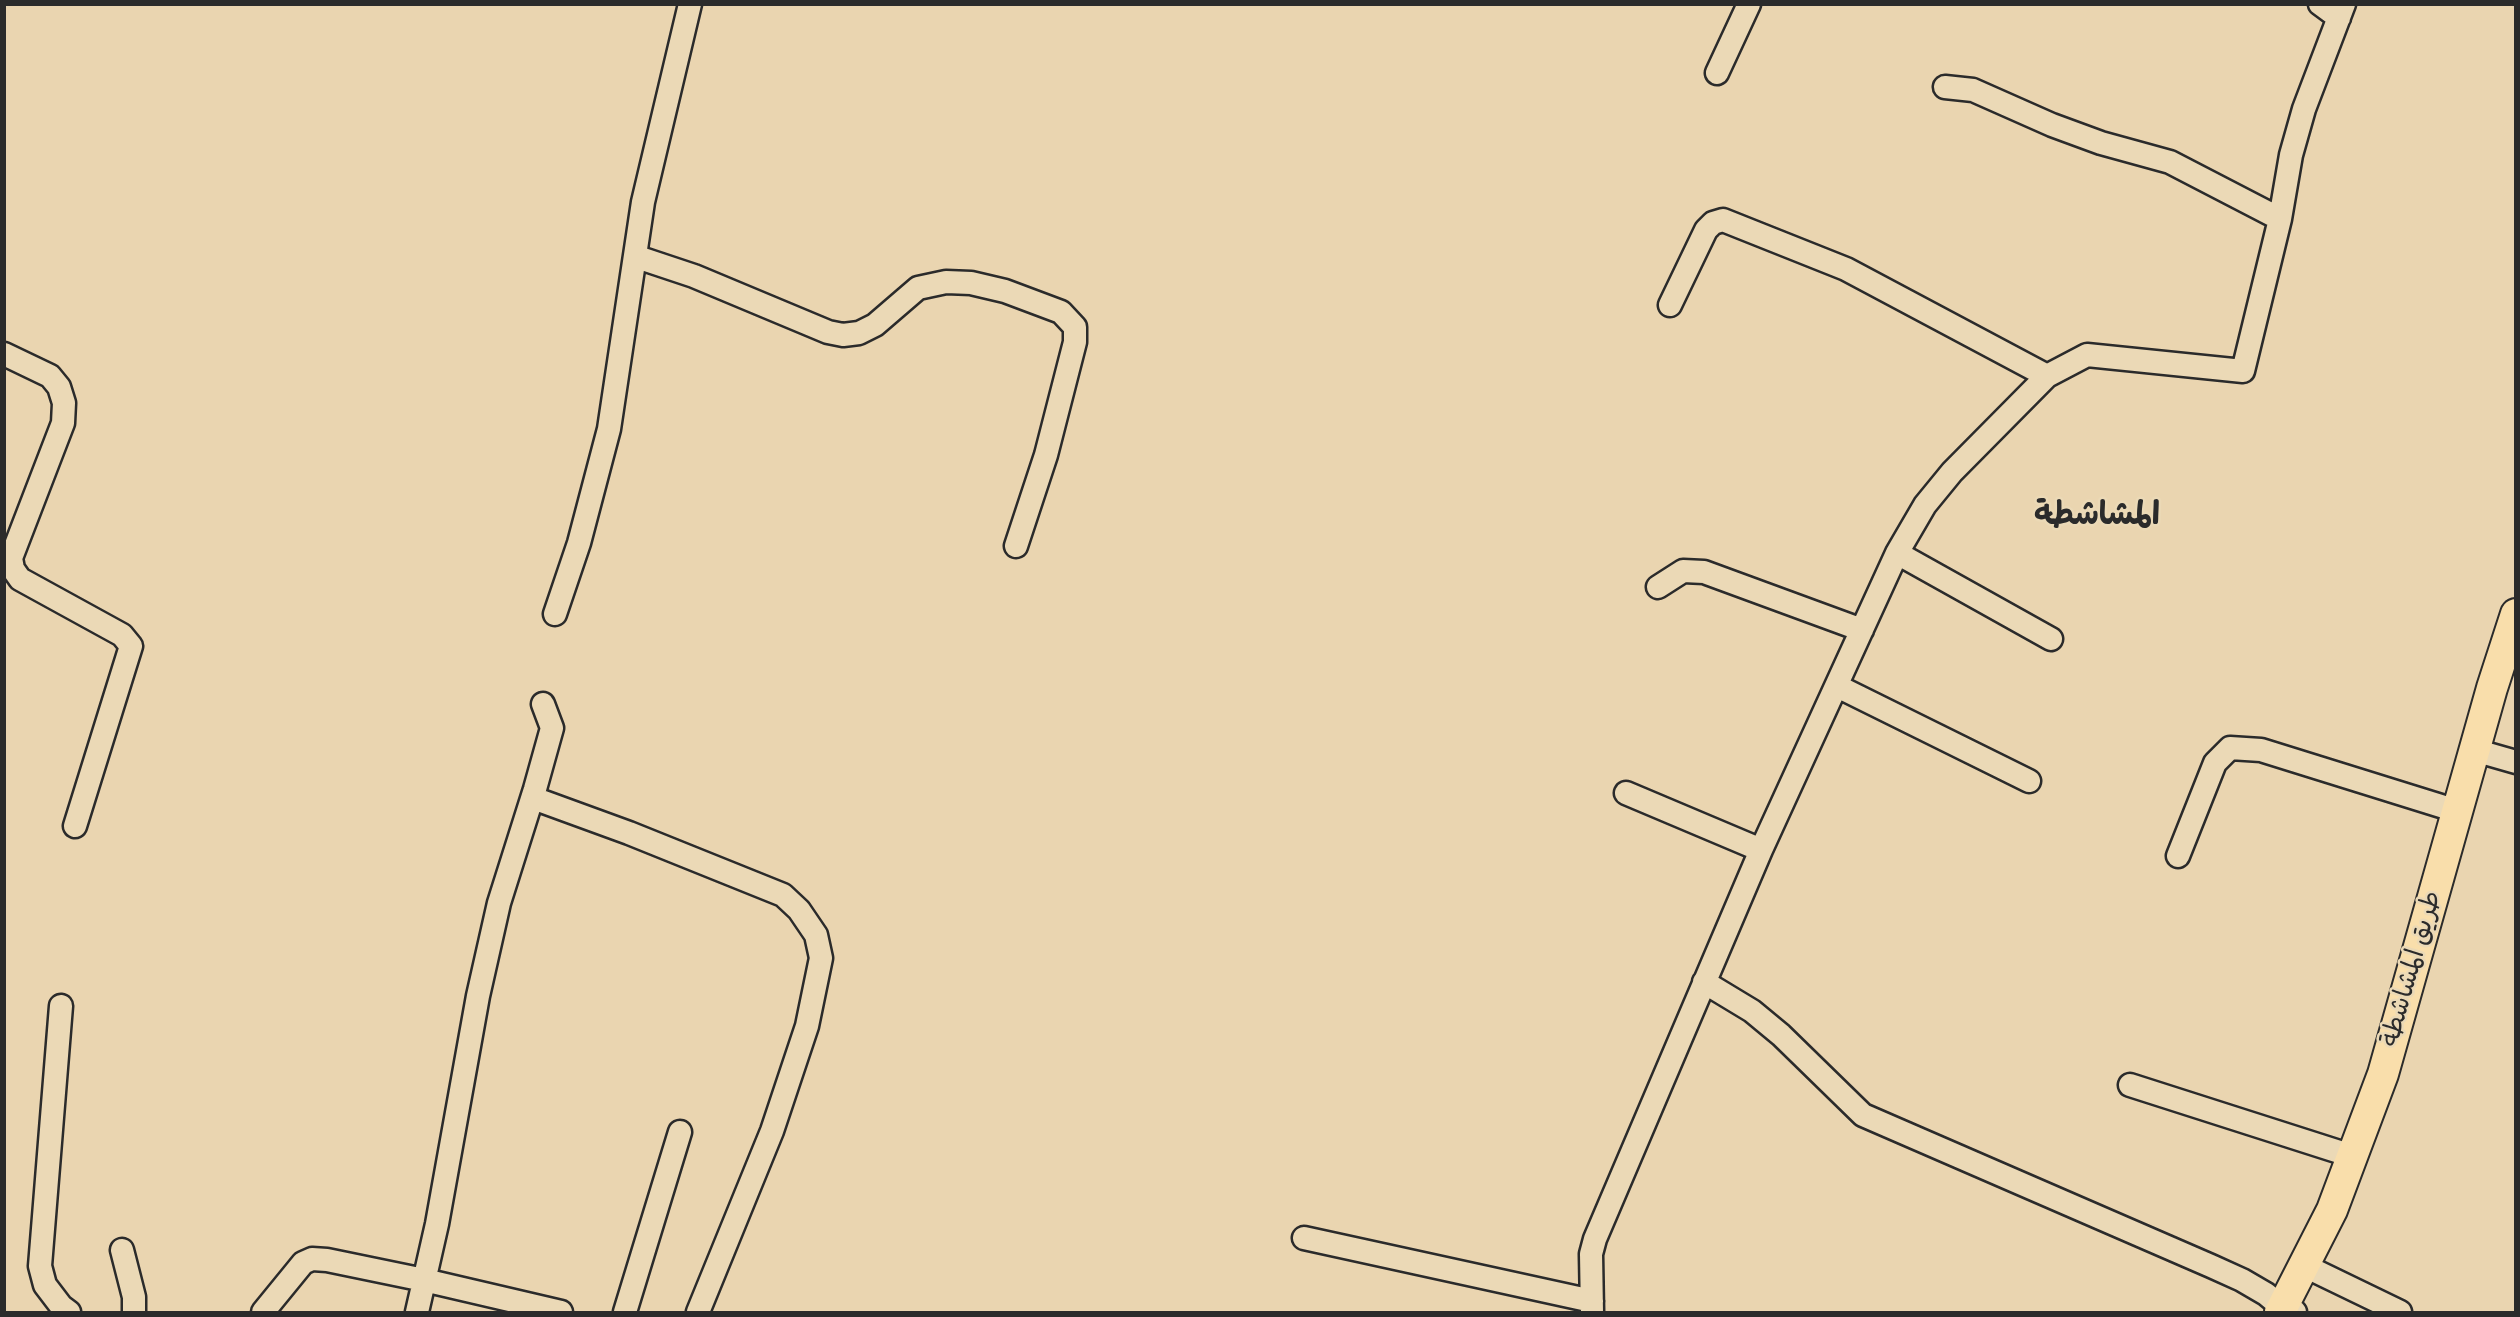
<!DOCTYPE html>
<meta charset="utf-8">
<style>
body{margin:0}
#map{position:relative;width:2520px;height:1317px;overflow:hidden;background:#ead5b0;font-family:Itim,sans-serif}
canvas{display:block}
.frame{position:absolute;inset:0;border:6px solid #2b2b2b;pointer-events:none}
</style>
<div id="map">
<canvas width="2520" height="1317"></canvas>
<div class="frame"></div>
</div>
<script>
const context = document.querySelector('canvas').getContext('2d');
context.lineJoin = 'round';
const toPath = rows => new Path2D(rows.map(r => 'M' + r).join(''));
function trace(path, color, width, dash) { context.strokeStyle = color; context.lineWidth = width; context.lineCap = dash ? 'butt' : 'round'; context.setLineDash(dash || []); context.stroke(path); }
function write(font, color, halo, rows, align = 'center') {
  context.font = font + ' Itim,"Playpen Sans Arabic",sans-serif'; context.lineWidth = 5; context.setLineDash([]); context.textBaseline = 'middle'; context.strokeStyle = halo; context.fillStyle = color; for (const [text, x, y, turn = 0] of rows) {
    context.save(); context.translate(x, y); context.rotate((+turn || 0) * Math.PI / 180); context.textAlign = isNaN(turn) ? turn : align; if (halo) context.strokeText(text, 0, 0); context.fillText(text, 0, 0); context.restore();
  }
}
const minor = toPath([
 [2320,4,2339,18],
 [1717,73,1749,4],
 [1945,87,1973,90,2052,125,2101,143,2170,162,2280,219],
 [637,257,694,276,828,332,843,335,859,333,875,325,918,288,946,282,971,283,1005,291,1061,312,1075,327,1075,342,1046,455,1016,546],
 [1670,305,1706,230,1713,223,1723,220,1846,269,2047,376],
 [4,354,50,376,59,387,64,403,63,423,11,558,13,569,20,579,122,635,131,646,75,826],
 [1897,553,2051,639],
 [1658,587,1683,571,1704,572,1862,630],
 [555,614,579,543,609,429,643,202,690,4],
 [1837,686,2029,781],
 [2474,750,2516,762],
 [1626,793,1761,850],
 [533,798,629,833,783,895,799,910,816,935,821,958,807,1026,772,1131,698,1312],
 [2178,856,2215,763,2230,748,2261,750,2457,811],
 [1704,982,1752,1011,1781,1035,1863,1115,2211,1266,2242,1280,2266,1294,2283,1308,2295,1312],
 [61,1006,40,1266,45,1285,61,1306,69,1312],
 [2130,1085,2352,1156],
 [1304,1238,1592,1301],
 [122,1250,134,1297,134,1312],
 [2305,1266,2400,1312],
 [263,1312,303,1263,312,1259,327,1260,424,1280,561,1312],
 [417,1312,437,1224,478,996,499,903,535,789,552,728,543,704],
 [625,1312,680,1132],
 [1592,1312,1591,1254,1595,1239,1761,850,1897,553,1925,505,1952,472,2047,376,2087,355,2243,371,2280,219,2291,155,2304,109,2344,4]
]);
const major = toPath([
 [2280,1312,2332,1210,2383,1074,2492,688,2516,614]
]);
const streetNames = [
 ["طريق المشاشطة",2412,969,-74]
];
const districtNames = [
 ["المشاشطة",2097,516]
];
trace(minor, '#2b2b2b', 27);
trace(major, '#2b2b2b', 34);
trace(minor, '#ebd9b6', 22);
trace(major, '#f9deab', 30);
write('26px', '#2b2b2b', '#ebd9b6', streetNames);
write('bold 32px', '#2b2b2b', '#ebd9b6', districtNames);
</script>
